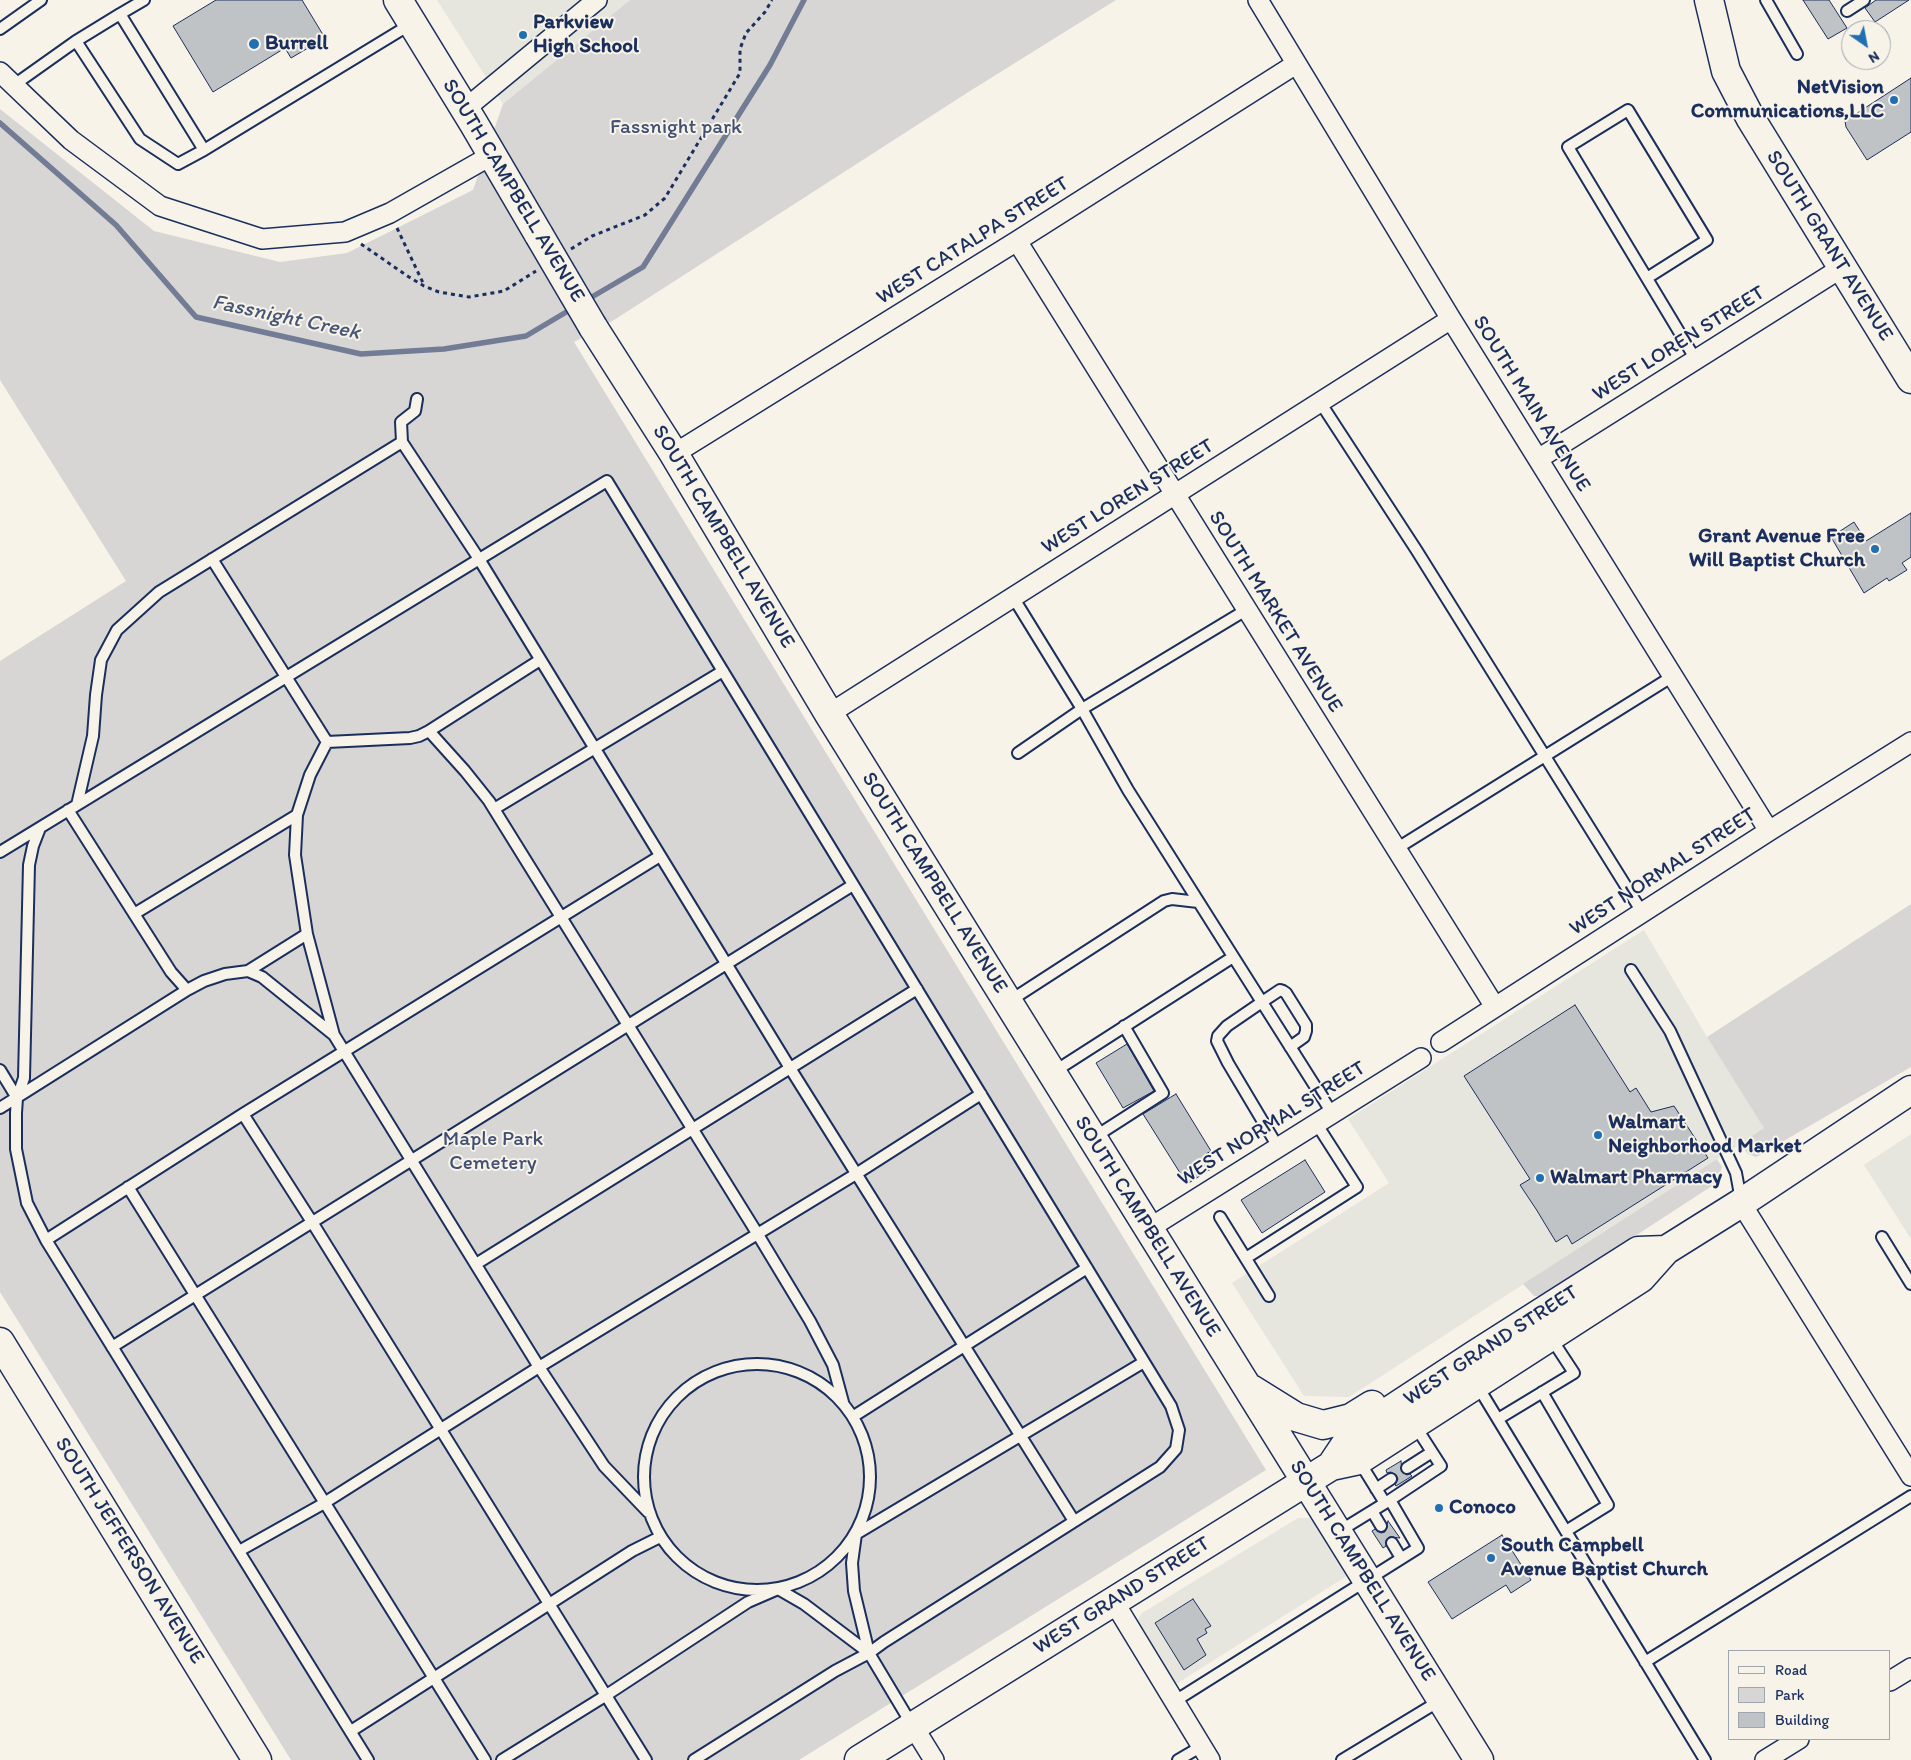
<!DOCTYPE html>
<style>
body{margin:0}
#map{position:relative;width:1911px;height:1760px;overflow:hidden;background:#f7f3e8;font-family:Itim,sans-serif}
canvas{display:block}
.legend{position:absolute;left:1728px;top:1650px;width:162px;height:90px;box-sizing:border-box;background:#f7f3e8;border:1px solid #9fa5b1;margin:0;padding:6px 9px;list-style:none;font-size:15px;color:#1b2f5e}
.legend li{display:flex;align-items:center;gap:10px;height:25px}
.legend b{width:25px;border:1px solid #9fa5b1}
.north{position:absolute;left:1841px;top:20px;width:50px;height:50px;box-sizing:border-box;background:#f7f3e8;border:1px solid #9fa5b1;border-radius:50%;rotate:147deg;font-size:14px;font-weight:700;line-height:20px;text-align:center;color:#1b2f5e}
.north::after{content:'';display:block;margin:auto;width:18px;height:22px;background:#1f6fb2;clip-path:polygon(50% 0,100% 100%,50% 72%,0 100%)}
</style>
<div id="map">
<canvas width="1911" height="1760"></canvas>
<ul class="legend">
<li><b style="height:6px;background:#f7f3e8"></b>Road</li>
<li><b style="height:14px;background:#d7d6d4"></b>Park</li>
<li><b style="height:14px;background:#c0c3c5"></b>Building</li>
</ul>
<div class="north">N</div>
</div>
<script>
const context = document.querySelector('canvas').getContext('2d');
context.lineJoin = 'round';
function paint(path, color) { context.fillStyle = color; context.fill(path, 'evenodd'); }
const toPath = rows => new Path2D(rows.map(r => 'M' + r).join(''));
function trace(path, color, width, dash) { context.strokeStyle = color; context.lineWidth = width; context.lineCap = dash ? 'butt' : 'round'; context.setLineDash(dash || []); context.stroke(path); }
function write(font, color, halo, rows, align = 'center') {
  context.font = font + ' Itim,sans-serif'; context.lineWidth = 4; context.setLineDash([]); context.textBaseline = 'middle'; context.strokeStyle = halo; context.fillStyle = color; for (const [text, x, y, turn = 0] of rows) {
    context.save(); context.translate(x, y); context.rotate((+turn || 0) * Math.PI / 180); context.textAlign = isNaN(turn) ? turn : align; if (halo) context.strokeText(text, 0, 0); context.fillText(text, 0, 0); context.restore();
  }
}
const built = toPath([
 [437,0,630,0,503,104],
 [1644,930,1707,1037,1765,1128,1349,1397,1304,1396,1232,1283,1389,1183,1348,1119],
 [1911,1134,1911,1239,1864,1165],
 [1298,1518,1311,1518,1317,1522,1350,1574,1173,1686,1139,1626,1138,1619,1142,1613]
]);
const green = toPath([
 [630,0,1116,0,970,91,614,320,574,342,1266,1470,799,1760,291,1760,0,1292,0,661,126,581,0,380,0,109,154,231,280,262,347,253,473,190,503,104],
 [1911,904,1911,1067,1756,1157,1748,1154,1740,1144,1764,1128,1707,1037],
 [1717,1159,1722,1167,1718,1182,1543,1296,1534,1296,1523,1284]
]);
const stream = toPath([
 [0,123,116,225,196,317,361,354,444,349,526,336,573,308],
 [585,301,643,267,770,65,804,0]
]);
const building = toPath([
 [216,0,302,0,325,38,291,58,285,48,213,92,173,26,216,0],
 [1803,0,1829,0,1847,28,1828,39,1803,0],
 [1876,0,1909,0,1875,22,1865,8,1876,0],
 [1911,78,1911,132,1867,160,1846,127,1845,121,1911,78],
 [1911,513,1911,557,1902,563,1907,570,1889,581,1887,578,1864,593,1831,537,1854,522,1866,541,1911,513],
 [1575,1005,1630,1092,1636,1088,1651,1112,1674,1106,1708,1158,1572,1244,1567,1235,1556,1242,1536,1209,1520,1185,1530,1179,1464,1076,1575,1005],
 [1127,1044,1154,1091,1123,1108,1096,1063,1127,1044],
 [1176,1094,1211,1151,1206,1154,1214,1167,1187,1184,1143,1114,1176,1094],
 [1305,1160,1325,1192,1262,1233,1241,1200,1305,1160],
 [1401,1461,1402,1472,1407,1475,1410,1474,1412,1476,1396,1486,1395,1485,1398,1479,1396,1475,1391,1472,1387,1473,1386,1470,1401,1461],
 [1388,1521,1400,1538,1389,1537,1386,1540,1386,1546,1383,1548,1372,1531,1375,1529,1381,1533,1385,1532,1388,1521],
 [1502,1535,1531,1580,1511,1593,1506,1585,1452,1619,1428,1582,1502,1535],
 [1193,1599,1211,1626,1205,1629,1207,1633,1197,1639,1206,1655,1184,1670,1155,1623,1193,1599]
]);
const path = toPath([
 [397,228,424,285],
 [361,244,409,277,424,286,439,292,469,297,504,291,536,271],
 [571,249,592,236,645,215,665,198,740,73,740,49,746,33,765,12,772,0]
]);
const lane = toPath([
 [144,0,120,14,204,150,411,24],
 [1766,0,1797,54],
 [1847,11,1864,0],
 [0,29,41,0],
 [76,41,140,139,178,164,204,150],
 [14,85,76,41,120,14],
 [1647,278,1707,240,1628,110,1568,147,1696,360],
 [417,399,415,411,401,422,402,442,479,559,790,1068,1074,1521],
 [1320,402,1417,551,1642,912],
 [212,559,327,742],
 [1013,597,1082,709,1246,610],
 [429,731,465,771,489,801,757,1233,810,1321,833,1365,843,1402],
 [327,742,310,775,297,815,295,855,307,934,334,1035,539,1367,604,1466,648,1512],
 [327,742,410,738,419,736,429,731,540,660],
 [1018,753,1082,709,1128,790,1332,1113],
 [77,805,93,736,96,695,101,660,117,630,159,592,402,442],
 [494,809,723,671],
 [68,810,171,972,187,990],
 [40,828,33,846,29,865,24,1078,17,1098,16,1113,16,1149,27,1203,46,1240,368,1760],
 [1396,849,1673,676],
 [0,852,607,481,1171,1406,1179,1430,1176,1449,1160,1467,884,1642,869,1653,835,1671,694,1760],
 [134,914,297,815],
 [1631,970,1670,1031,1736,1173,1741,1200],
 [248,971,307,934],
 [1008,1002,1164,901,1172,899,1198,902],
 [0,1070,17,1098],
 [1052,1073,1233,957],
 [0,1108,187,990,204,981,225,974,248,971,262,977,334,1035],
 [243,1114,312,1222,646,1760],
 [1093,1138,1163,1093,1124,1026],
 [1278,1147,1228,1063,1217,1041,1218,1036,1227,1026,1262,1002,1280,990,1283,991,1286,993,1306,1025,1306,1031,1304,1037,1290,1047],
 [128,1187,485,1760],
 [1220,1217,1269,1296],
 [1882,1237,1911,1284],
 [46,1240,243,1114,660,856],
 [1246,1258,1357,1187,1316,1123],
 [476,1264,917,989],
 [112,1347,853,885],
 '644 1477a113 113 0 1 1 226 0a113 113 0 1 1-226 0Z',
 [1477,1385,1705,1760],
 [1542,1392,1608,1505,1566,1531],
 [854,1416,1087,1268],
 [1498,1419,1574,1373,1551,1338],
 [1359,1461,1385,1503],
 [1407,1468,1432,1452],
 [1376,1489,1391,1479],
 [1390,1500,1441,1466,1414,1424],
 [1372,1511,1381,1526],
 [1392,1543,1401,1558],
 [239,1551,321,1505,539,1367,856,1174,981,1094],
 [1645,1662,1911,1496],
 [1175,1701,1418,1548,1390,1500,1338,1532],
 [912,1725,869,1653,854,1591,852,1563,856,1534,1144,1362],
 [351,1731,632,1551,660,1537],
 [502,1760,605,1696,748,1602,778,1589,804,1604,869,1653],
 [1178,1760,1202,1746],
 [1342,1760,1441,1700]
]);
const street = toPath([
 [1258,0,1451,319,1769,831],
 [0,72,71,140,160,206,262,239,345,232,390,213,492,155],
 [465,109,597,0],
 [1017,241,1495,1007],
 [674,454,1017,241,1296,64],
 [1538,459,1843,267],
 [829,714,1451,319],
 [1441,1042,1769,831,1911,742],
 [1741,1203,1911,1476],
 [1148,1229,1421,1058],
 [1114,1602,1210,1760],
 [1890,1681,1911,1668],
 [913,1726,934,1760],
 [1765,1760,1799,1739]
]);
const secondary = toPath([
 [398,0,474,124,539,235],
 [1709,0,1726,71,1751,119,1911,379],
 [593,327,674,454,829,714,1479,1760],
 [0,1342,257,1760],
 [1251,1389,1296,1417,1323,1425,1351,1418,1372,1405],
 [1331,1466,1351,1436,1473,1356,1638,1251,1666,1250],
 [859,1760,1331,1466,1359,1460,1641,1278,1666,1250,1741,1203,1911,1090]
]);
const secondaryBridge = toPath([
 [539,235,593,327]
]);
const markers = [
 [523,35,5,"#1f6fb2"],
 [254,44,6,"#1f6fb2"],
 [1894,100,5,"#1f6fb2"],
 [1875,549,5,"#1f6fb2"],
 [1598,1135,5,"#1f6fb2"],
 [1540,1178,5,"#1f6fb2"],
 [1439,1508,5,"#1f6fb2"],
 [1491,1558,5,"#1f6fb2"]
];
const poiNames = [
 ["Parkview",533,23],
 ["High School",533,47],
 ["Burrell",265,44],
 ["NetVision",1884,88,"right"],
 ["Communications,LLC",1884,112,"right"],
 ["Grant Avenue Free",1865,537,"right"],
 ["Will Baptist Church",1865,561,"right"],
 ["Walmart",1608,1123],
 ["Neighborhood Market",1608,1147],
 ["Walmart Pharmacy",1550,1178],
 ["Conoco",1449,1508],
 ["South Campbell",1501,1546],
 ["Avenue Baptist Church",1501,1570]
];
const parkNames = [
 ["Fassnight park",676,128],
 ["Maple Park",493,1140],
 ["Cemetery",493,1164]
];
const streetNames = [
 ["SOUTH CAMPBELL AVENUE",513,191,59],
 ["WEST CATALPA STREET",973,241,-32],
 ["SOUTH GRANT AVENUE",1829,246,58],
 ["WEST LOREN STREET",1679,344,-32],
 ["SOUTH MAIN AVENUE",1531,404,58],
 ["WEST LOREN STREET",1128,497,-32],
 ["SOUTH CAMPBELL AVENUE",723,537,59],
 ["SOUTH MARKET AVENUE",1275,612,58],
 ["WEST NORMAL STREET",1663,872,-33],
 ["SOUTH CAMPBELL AVENUE",934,883,58],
 ["WEST NORMAL STREET",1272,1124,-32],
 ["SOUTH CAMPBELL AVENUE",1147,1227,58],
 ["WEST GRAND STREET",1491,1346,-33],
 ["SOUTH JEFFERSON AVENUE",129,1551,58],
 ["SOUTH CAMPBELL AVENUE",1362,1571,58],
 ["WEST GRAND STREET",1122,1596,-32]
];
const waterNames = [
 ["Fassnight Creek",286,318,12]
];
paint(built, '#e6e5de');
paint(green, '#d7d6d4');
trace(stream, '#727c95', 5.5);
paint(building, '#c0c3c5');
trace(building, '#1b2f5e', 1);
trace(lane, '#1b2f5e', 14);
trace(street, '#1b2f5e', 22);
trace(secondary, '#1b2f5e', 31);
trace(path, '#1b2f5e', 3, [4, 4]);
trace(lane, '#f7f3e8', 10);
trace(street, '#f7f3e8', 19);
trace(secondary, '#f7f3e8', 28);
trace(secondaryBridge, '#1b2f5e', 31, []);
trace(secondaryBridge, '#f7f3e8', 28);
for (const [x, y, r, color] of markers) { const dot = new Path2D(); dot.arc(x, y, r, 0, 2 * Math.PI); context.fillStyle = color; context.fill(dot); trace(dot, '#f7f3e8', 2); }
write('bold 21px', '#1b2f5e', '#f7f3e8', poiNames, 'left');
write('21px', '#415076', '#f7f3e8', parkNames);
write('21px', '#1b2f5e', '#f7f3e8', streetNames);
write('italic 22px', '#465679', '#f7f3e8', waterNames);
</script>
